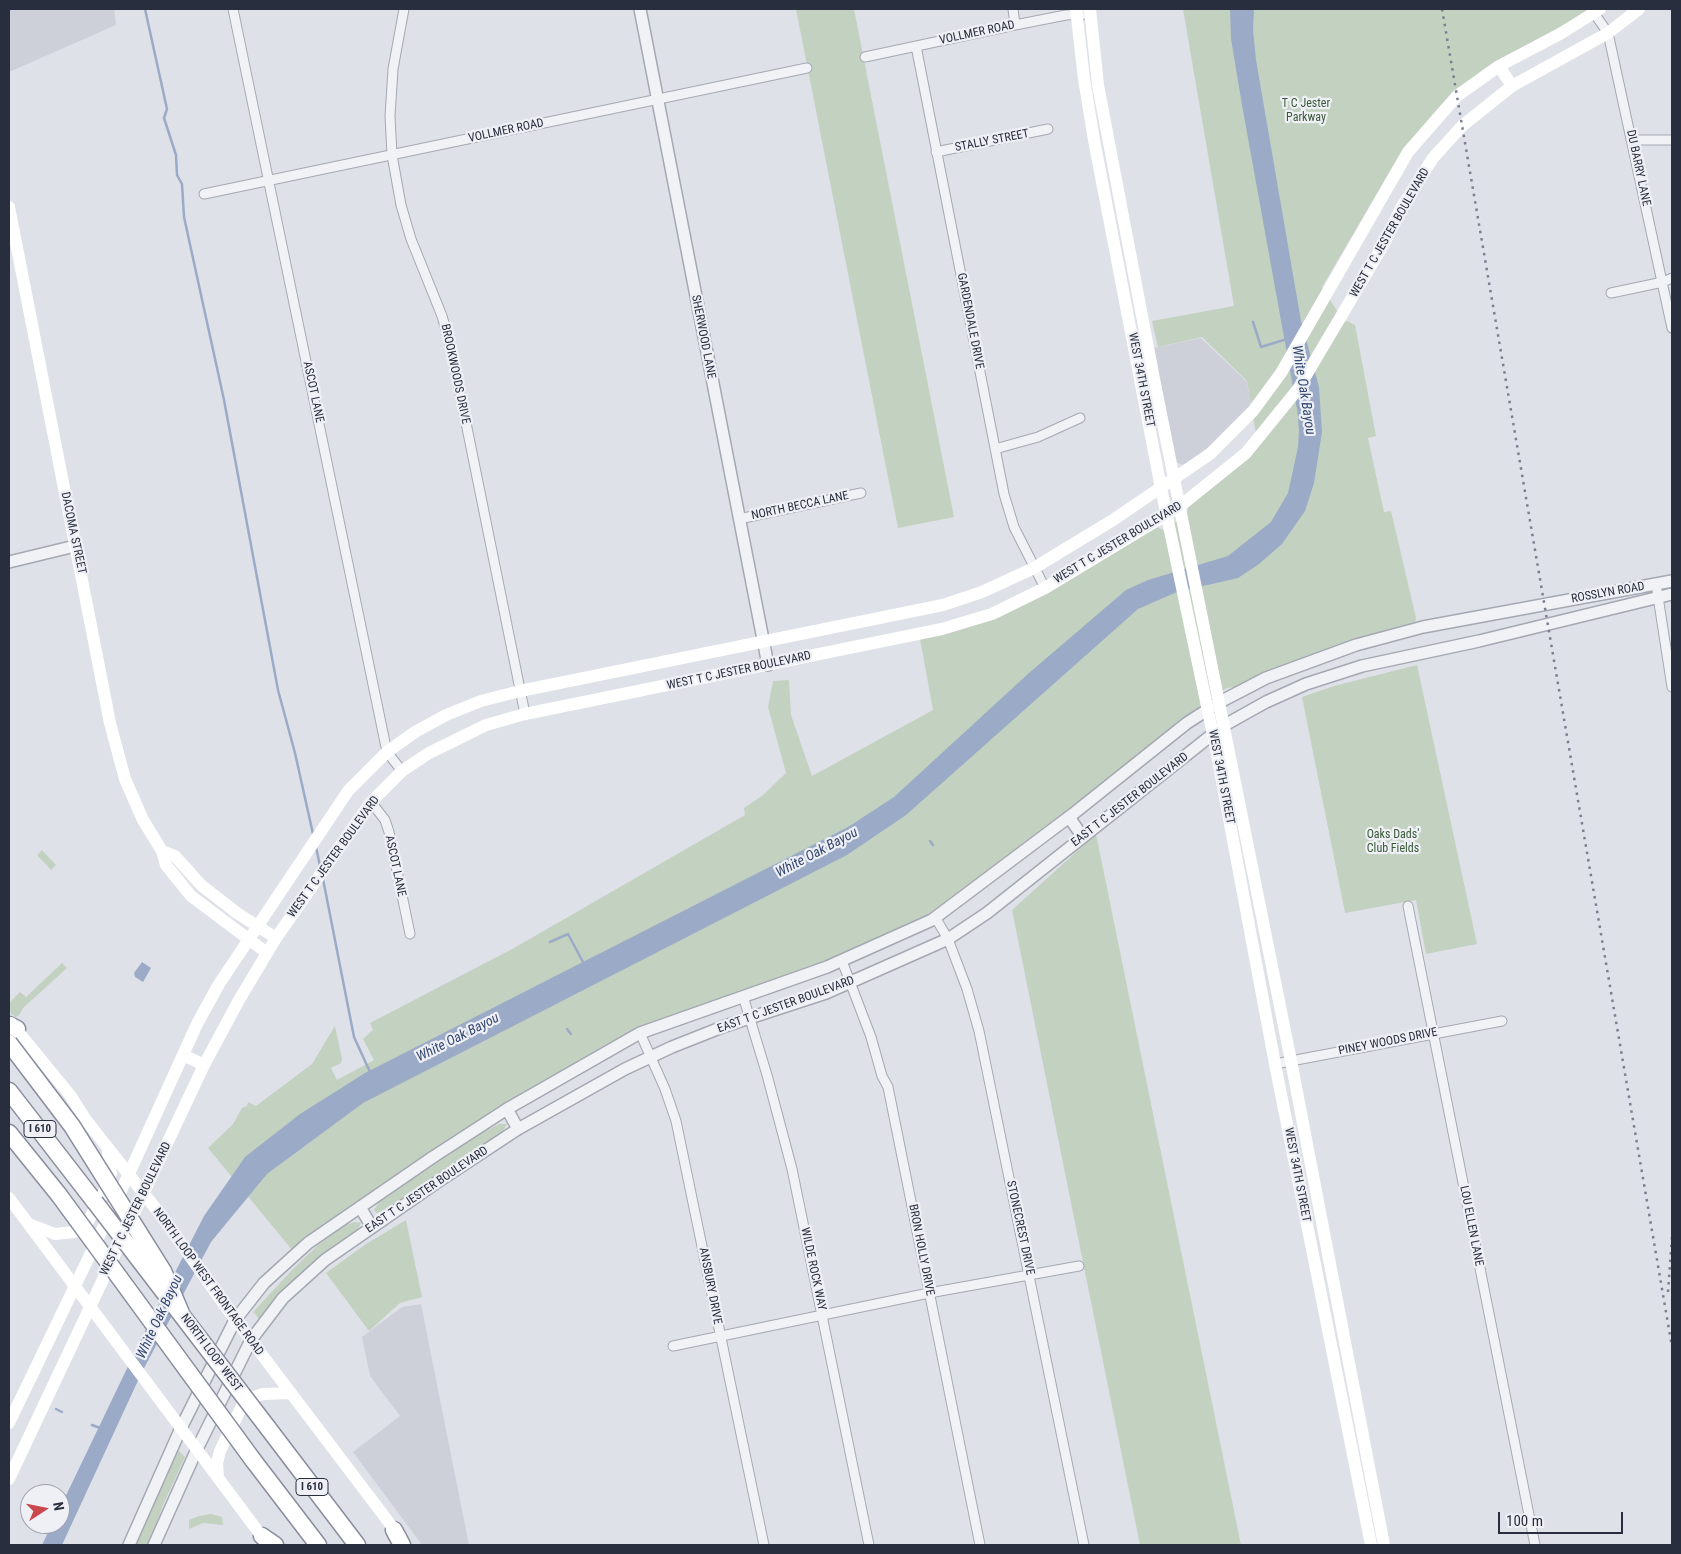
<!DOCTYPE html>
<style>
body{margin:0}
#map{position:relative;width:1681px;height:1554px;overflow:hidden;background:#dfe1e8;font-family:"Roboto Condensed",sans-serif}
canvas{display:block}
.frame{position:absolute;inset:0;border:10px solid #282e3e;pointer-events:none}
.north{position:absolute;left:20px;top:1484px;width:50px;height:50px;box-sizing:border-box;background:#eef0f5;border:1px solid #9fa2ac;border-radius:50%;rotate:79deg;font-size:14px;font-weight:700;line-height:20px;text-align:center;color:#282e3e}
.north::after{content:'';display:block;margin:auto;width:18px;height:22px;background:#c9474d;clip-path:polygon(50% 0,100% 100%,50% 72%,0 100%)}
.scale{position:absolute;left:1498px;top:1512px;width:125px;height:22px;box-sizing:border-box;border:2px solid #282e3e;border-top:0;padding-left:6px;font-size:15px;line-height:18px;white-space:nowrap;color:#282e3e;-webkit-text-stroke:4px #eef0f5;paint-order:stroke}
</style>
<div id="map">
<canvas width="1681" height="1554"></canvas>
<div class="frame"></div>
<div class="north">N</div>
<div class="scale">100 m</div>
</div>
<script>
const context = document.querySelector('canvas').getContext('2d');
context.lineJoin = 'round';
function paint(path, color) { context.fillStyle = color; context.fill(path, 'evenodd'); }
const toPath = rows => new Path2D(rows.map(r => 'M' + r).join(''));
function trace(path, color, width, dash) { context.strokeStyle = color; context.lineWidth = width; context.lineCap = dash ? 'butt' : 'round'; context.setLineDash(dash || []); context.stroke(path); }
function write(font, color, halo, rows, align = 'center') {
  context.font = font + ' "Roboto Condensed",sans-serif'; context.lineWidth = 4.5; context.setLineDash([]); context.textBaseline = 'middle'; context.strokeStyle = halo; context.fillStyle = color; for (const [text, x, y, turn = 0] of rows) {
    context.save(); context.translate(x, y); context.rotate((+turn || 0) * Math.PI / 180); context.textAlign = isNaN(turn) ? turn : align; if (halo) context.strokeText(text, 0, 0); context.fillText(text, 0, 0); context.restore();
  }
}
const built = toPath([
 [9,9,114,9,116,25,9,72],
 [1201,338,1247,382,1251,406,1216,442,1184,465,1176,462,1154,348],
 [421,1304,469,1545,422,1545,353,1452,400,1416,370,1376,362,1337,402,1307]
]);
const green = toPath([
 [796,9,854,9,954,517,898,528],
 [1183,9,1592,9,1496,62,1434,113,1393,166,1322,287,1344,322,1347,321,1355,325,1376,436,1368,438,1384,512,1391,511,1416,618,1415,624,1316,653,1281,666,1238,687,1227,688,1201,703,1198,709,943,908,889,937,624,1040,293,1251,208,1148,233,1124,242,1108,247,1106,248,1102,256,1106,312,1064,335,1026,342,1059,341,1063,331,1068,337,1080,374,1060,363,1039,373,1030,370,1023,514,948,745,815,744,808,763,795,786,773,768,707,773,681,789,680,791,715,812,776,933,710,920,639,955,631,1156,527,1164,530,1187,514,1188,507,1258,446,1247,381,1202,337,1158,347,1152,321,1234,306],
 [1417,665,1477,944,1426,954,1416,900,1345,913,1302,697,1334,686],
 [1096,834,1241,1545,1140,1545,1012,910],
 [42,850,56,865,51,870,37,855],
 [62,963,67,968,23,1008,20,1014,16,1017,11,1014,9,1003,20,992,26,997],
 [499,1124,507,1124,502,1133,387,1210,376,1213,374,1210,380,1201,393,1191,470,1139],
 [406,1220,422,1297,400,1303,369,1331,326,1273,366,1244],
 [355,1222,361,1223,354,1236,320,1259,292,1282,260,1320,253,1312,292,1270,318,1245,342,1226],
 [178,1450,185,1457,163,1505,149,1545,134,1545],
 [211,1514,222,1517,223,1525,203,1523,189,1529,189,1520,199,1516]
]);
const water = toPath([
 [1230,9,1254,9,1253,30,1256,60,1301,321,1319,387,1322,432,1314,483,1305,511,1282,544,1259,564,1238,578,1177,592,1138,609,906,815,847,855,363,1103,267,1174,211,1242,142,1372,62,1545,42,1545,52,1524,60,1524,60,1508,144,1333,204,1216,245,1157,300,1114,365,1073,848,827,894,797,1029,673,1126,590,1148,580,1228,556,1271,522,1288,493,1298,447,1299,430,1297,409,1242,105,1231,39],
 [142,962,151,968,143,982,135,977,134,973]
]);
const stream = toPath([
 [145,9,167,109,164,118,176,155,177,175,182,184,184,217,224,400,278,690,295,753,313,834],
 [1253,322,1261,347,1287,339],
 [930,841,933,845],
 [316,847,320,866],
 [323,879,354,1037,370,1072],
 [550,942,568,934,584,964],
 [567,1029,571,1034],
 [56,1409,62,1412],
 [92,1425,100,1428]
]);
const minor = toPath([
 [233,9,387,752,402,771],
 [404,9,393,69,390,116,392,155,401,205,411,239,442,316,450,344,525,714],
 [1013,9,1015,25],
 [1594,13,1608,33,1672,328],
 [916,46,1004,494,1014,527,1045,588],
 [865,57,1015,25,1066,15,1090,14],
 [1632,140,1672,140],
 [936,152,1048,129],
 [204,194,807,68],
 [1611,293,1663,282,1672,278],
 [995,449,1038,437,1080,418],
 [739,519,861,493],
 [1656,584,1672,687],
 [371,802,385,820,389,832,410,934],
 [1408,906,1535,1545],
 [935,917,948,939,967,989,979,1031,1084,1545],
 [842,961,871,1037,882,1076,888,1087,980,1545],
 [743,996,767,1075,792,1169,869,1545],
 [640,1033,665,1089,676,1121,764,1545],
 [1275,1064,1502,1021],
 [673,1346,929,1293,1079,1266]
]);
const tertiary = toPath([
 [640,9,768,665],
 [9,562,75,546],
 [1069,817,1082,836],
 [507,1109,518,1129],
 [360,1207,372,1227],
 [129,1545,181,1428,235,1320,264,1283,308,1243,433,1157,507,1109,640,1033,827,967,932,920,1073,814,1187,723,1218,703,1266,678,1356,645,1423,627,1672,581],
 [154,1545,197,1449,251,1340,283,1298,325,1260,436,1183,518,1129,625,1069,672,1047,725,1026,826,993,948,939,987,913,1223,726,1266,702,1306,684,1362,666,1479,641,1672,594]
]);
const secondary = toPath([
 [1076,9,1084,79,1094,140,1161,488,1215,744,1275,1064,1371,1545],
 [1090,9,1098,85,1155,384,1291,1061,1384,1545],
 [1499,66,1512,86],
 [9,207,110,723,125,779,143,820,162,851,166,865,191,896,267,953],
 [162,851,175,856,201,885,237,913,276,938],
 [11,1023,70,1095,86,1120,160,1214,228,1310,400,1537],
 [183,1055,204,1065],
 [9,1198,266,1542],
 [29,1224,55,1234,74,1232,86,1225,104,1192,111,1173,108,1153],
 [9,1423,128,1176,197,1024,219,984,348,791,387,752,415,732,446,715,481,701,520,691,943,605,982,592,1034,568,1113,520,1210,454,1253,411,1281,373,1408,152,1457,96,1499,66,1560,34,1600,9],
 [218,1478,217,1463,220,1451,242,1406,251,1398,263,1394,291,1393],
 [9,1479,204,1065,239,1000,276,938,371,802,402,771,429,753,486,725,525,714,942,629,992,614,1045,588,1179,507,1246,453,1298,389,1385,242,1401,208,1433,158,1462,126,1512,86,1608,33,1639,9]
]);
const motorway = toPath([
 [9,1025,17,1029],
 [9,1091,95,1202],
 [9,1133,59,1195],
 [268,1428,357,1545],
 [253,1460,318,1545],
 [394,1530,402,1545],
 [262,1536,275,1545]
]);
const rail = toPath([
 [1442,9,1672,1347],
 [1668,1292,1672,1237]
]);
const motorwayBridge = toPath([
 [9,1043,72,1126,163,1271,181,1313],
 [59,1195,253,1460],
 [95,1202,268,1428]
]);
const shields = [
 [40,1129,32],
 [312,1487,32]
];
const shieldNames = [
 ["I 610",40,1129],
 ["I 610",312,1487]
];
const streetNames = [
 ["VOLLMER ROAD",977,33,-12],
 ["VOLLMER ROAD",506,131,-12],
 ["STALLY STREET",992,141,-11],
 ["DU BARRY LANE",1638,168,78],
 ["WEST T C JESTER BOULEVARD",1390,233,-60],
 ["GARDENDALE DRIVE",970,321,79],
 ["SHERWOOD LANE",703,337,79],
 ["BROOKWOODS DRIVE",455,374,78],
 ["WEST 34TH STREET",1141,380,79],
 ["ASCOT LANE",313,392,78],
 ["NORTH BECCA LANE",800,506,-12],
 ["DACOMA STREET",73,533,78],
 ["WEST T C JESTER BOULEVARD",1118,543,-31],
 ["ROSSLYN ROAD",1608,593,-10],
 ["WEST T C JESTER BOULEVARD",739,671,-12],
 ["WEST 34TH STREET",1221,777,79],
 ["EAST T C JESTER BOULEVARD",1130,800,-38],
 ["WEST T C JESTER BOULEVARD",334,857,-54],
 ["ASCOT LANE",395,866,78],
 ["EAST T C JESTER BOULEVARD",786,1005,-20],
 ["PINEY WOODS DRIVE",1388,1042,-11],
 ["WEST 34TH STREET",1297,1175,79],
 ["EAST T C JESTER BOULEVARD",427,1190,-34],
 ["WEST T C JESTER BOULEVARD",136,1209,-64],
 ["LOU ELLEN LANE",1471,1226,79],
 ["STONECREST DRIVE",1020,1228,78],
 ["BRON HOLLY DRIVE",921,1250,79],
 ["WILDE ROCK WAY",813,1269,78],
 ["NORTH LOOP WEST FRONTAGE ROAD",208,1282,54],
 ["ANSBURY DRIVE",710,1286,79],
 ["NORTH LOOP WEST",211,1353,53]
];
const parkNames = [
 ["T C Jester",1306,104],
 ["Parkway",1306,118],
 ["Oaks Dads'",1393,835],
 ["Club Fields",1393,849]
];
const waterNames = [
 ["White Oak Bayou",1303,390,81],
 ["White Oak Bayou",817,853,-28],
 ["White Oak Bayou",458,1038,-27],
 ["White Oak Bayou",160,1317,-65]
];
paint(built, '#cdd0d9');
paint(green, '#c3d1c0');
paint(water, '#9babc7');
trace(stream, '#9babc7', 2.5);
trace(minor, '#a4a8b2', 11);
trace(tertiary, '#a4a8b2', 14);
trace(motorway, '#878d9e', 19);
trace(minor, '#f1f2f6', 9);
trace(tertiary, '#f1f2f6', 11);
trace(secondary, '#fff', 12);
trace(motorway, '#fff', 16);
trace(rail, '#797f91', 2.5, [2.5, 5]);
trace(motorwayBridge, '#878d9e', 19, []);
trace(motorwayBridge, '#fff', 16);
for (const [x, y, w] of shields) { const box = new Path2D(); box.roundRect(x - w / 2, y - 8.5, w, 17, 4); context.fillStyle = '#eef0f5'; context.fill(box); trace(box, '#282e3e', 1); }
write('bold 11px', '#282e3e', null, shieldNames);
write('12px', '#282e3e', '#eef0f5', streetNames);
write('12px', '#395936', '#eef0f5', parkNames);
write('italic 14px', '#344870', '#eef0f5', waterNames);
</script>
